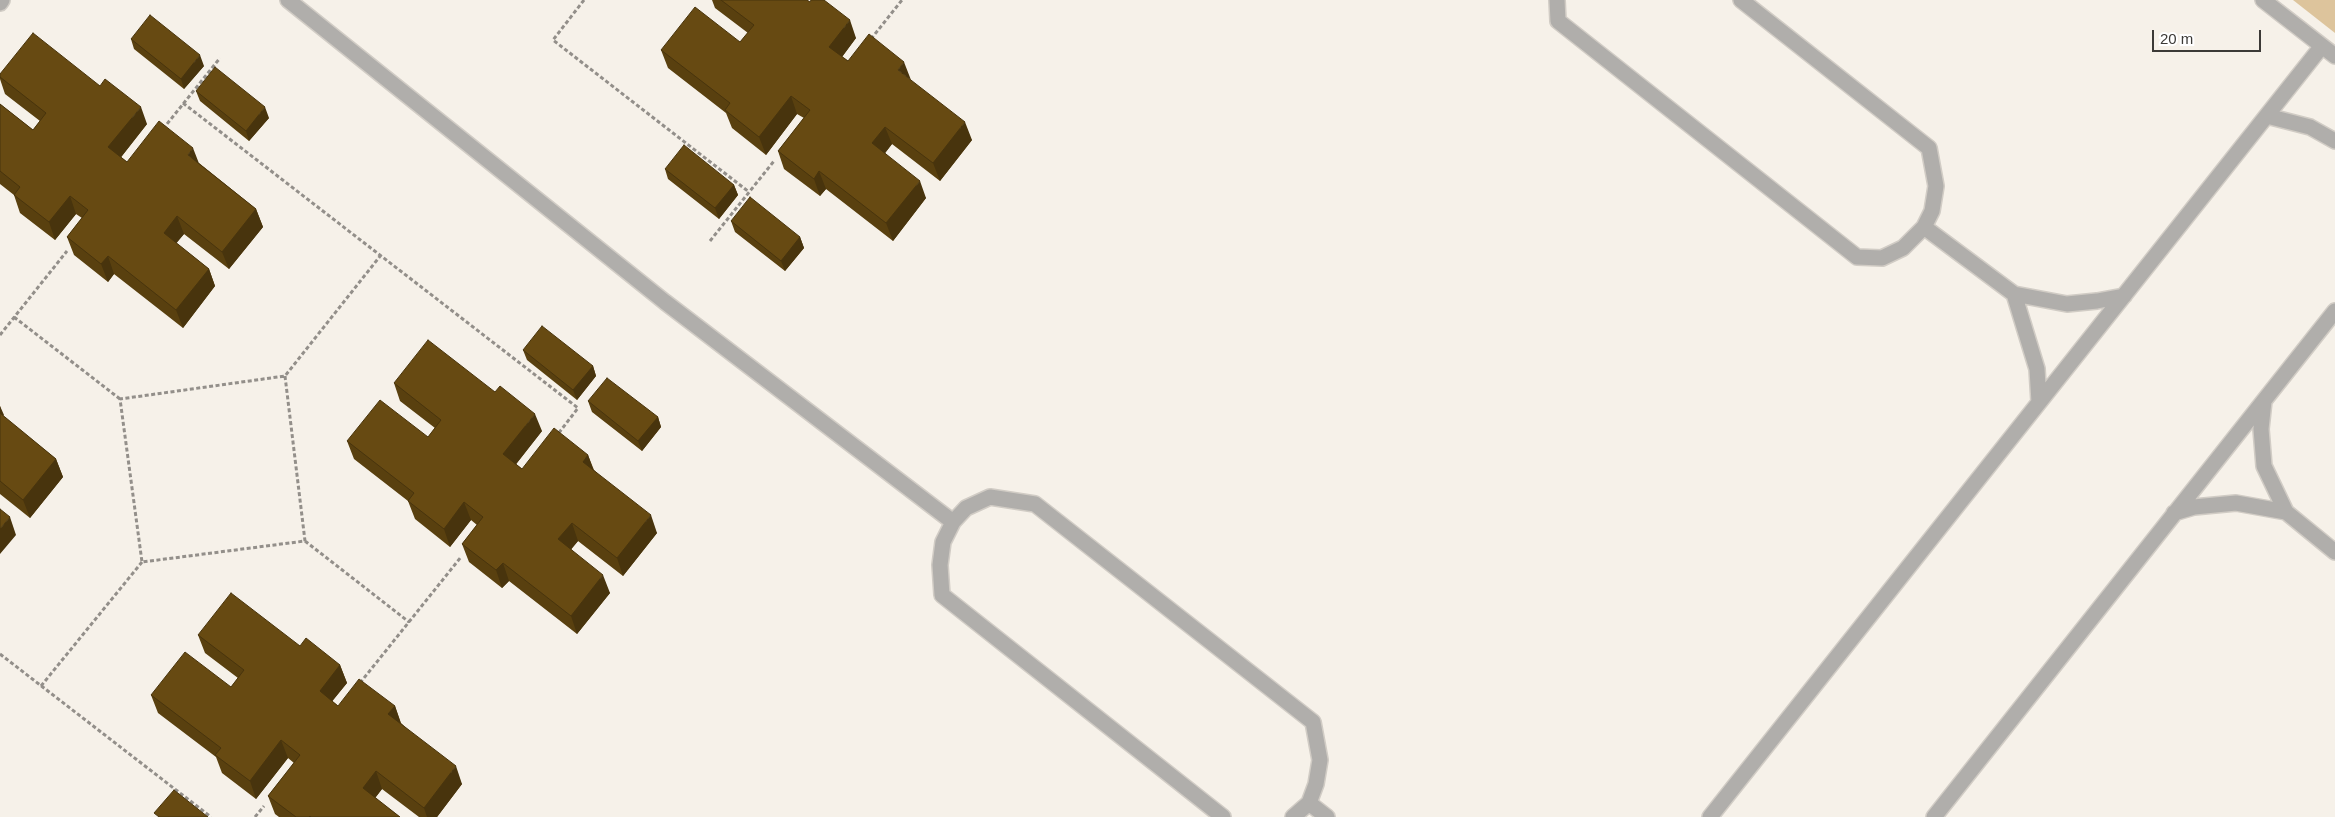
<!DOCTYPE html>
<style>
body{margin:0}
#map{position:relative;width:2335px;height:817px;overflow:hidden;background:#f6f1e9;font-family:Arial,sans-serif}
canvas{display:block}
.scale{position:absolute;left:2152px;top:30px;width:109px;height:22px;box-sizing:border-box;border:2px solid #3c3a37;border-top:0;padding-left:6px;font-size:15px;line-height:18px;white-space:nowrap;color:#3c3a37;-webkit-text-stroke:4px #fff;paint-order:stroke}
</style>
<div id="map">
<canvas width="2335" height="817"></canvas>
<div class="scale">20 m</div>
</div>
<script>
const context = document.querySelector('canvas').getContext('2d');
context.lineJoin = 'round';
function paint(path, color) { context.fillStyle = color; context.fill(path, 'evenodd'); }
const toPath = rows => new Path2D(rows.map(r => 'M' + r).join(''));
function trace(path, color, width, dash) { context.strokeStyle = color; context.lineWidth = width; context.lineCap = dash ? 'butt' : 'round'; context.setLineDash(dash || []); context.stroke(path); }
const green = toPath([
 [2293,0,2335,0,2335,33]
]);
const path = toPath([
 [584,0,553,40,749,192],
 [871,39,902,0],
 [183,103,578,408,558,434],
 [163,129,220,58],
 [710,241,774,161],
 [14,317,120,399],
 [0,335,67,251],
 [285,376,305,541,142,562,120,399,285,376,381,255],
 [305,541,409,622],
 [0,654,211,817],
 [360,683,461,557],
 [41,686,142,562],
 [255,817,264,806]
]);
const minor = toPath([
 [288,0,665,302,953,522],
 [1557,0,1558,21,1857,257,1882,258,1903,248,1924,227,1932,211,1936,186,1929,148,1741,0],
 [2263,0,2335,56],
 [0,3,2,0],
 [2267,116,2310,127,2335,141],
 [1924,227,2014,294,2067,304,2097,301,2124,296],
 [2014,294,2037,369,2039,402],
 [2264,401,2261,429,2264,466,2286,512,2335,552],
 [2174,513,2194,507,2236,503,2286,512],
 [1309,803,1327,817],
 [1223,817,942,595,940,565,943,542,953,522,966,508,990,497,1035,504,1313,722,1320,760,1316,784,1309,803,1293,817],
 [1710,817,2322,46],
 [1934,817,2335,311]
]);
const wall = toPath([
 [712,0,807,0,856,38,842,57,848,61,910,80,972,140,940,181,892,144,885,153,926,198,893,241,826,189,820,196,784,169,778,151,804,118,797,114,766,155,732,128,726,113,668,68,661,50,740,42,748,33,715,8],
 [131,39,204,66,184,89,134,49],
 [0,74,147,124,121,157,127,162,199,163,256,209,263,227,229,269,184,234,176,243,209,269,215,286,183,328,114,274,108,282,74,255,67,237,82,218,76,214,55,240,20,213,14,195,0,184,0,104,33,130,40,121,5,94,0,79],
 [196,91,269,118,249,141,200,101],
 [665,169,734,185,738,195,719,219,668,179],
 [731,221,800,237,804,248,785,271,735,232],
 [523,350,593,366,596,376,577,400,527,360],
 [394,383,542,431,516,464,522,469,588,455,594,470,657,533,623,576,578,541,571,549,610,593,577,634,509,581,502,588,469,562,462,544,477,525,471,520,450,547,415,519,408,501,354,459,347,441,428,437,435,428,400,401],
 [588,401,658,417,661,427,642,451,592,412],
 [0,406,3,416,56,459,63,477,30,518,0,494],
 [198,635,300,646,340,665,347,683,332,701,338,706,395,706,401,723,462,784,437,817,419,817,382,789,375,798,400,817,279,817,275,814,268,796,294,763,288,758,256,799,222,773,216,757,158,713,151,695,231,687,238,678,205,653]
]);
const shadedWall = toPath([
 [850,20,856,38,836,65,829,47],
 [200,55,204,66,184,89,181,79],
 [904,62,911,80,898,70],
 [791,96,797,114,766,155,759,137],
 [141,107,147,124,115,165,108,147],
 [265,107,269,118,249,141,246,131],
 [965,122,972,140,940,181,933,163],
 [885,127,892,144,879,161,872,143],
 [193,148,200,166,188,155],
 [819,171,826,189,820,196,814,179],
 [920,181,926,198,893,241,886,223],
 [734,185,738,195,719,219,715,208],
 [70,196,76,214,55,240,49,222],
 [256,209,263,227,229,269,222,252],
 [177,216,184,234,170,251,164,233],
 [800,237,804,248,785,271,781,261],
 [108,256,114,274,108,282,101,264],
 [209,269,215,286,183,328,176,310],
 [593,366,596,376,577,400,573,390],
 [0,406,4,415,0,420],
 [535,414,542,431,510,472,503,454],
 [658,417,661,427,642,451,638,441],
 [588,455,594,472,583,462],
 [56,459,63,477,30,518,23,500],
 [464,502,471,520,450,547,444,529],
 [651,515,657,533,623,576,617,558],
 [10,517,16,535,0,554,0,529],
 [572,523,578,541,565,557,558,539],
 [503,563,509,581,502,588,496,570],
 [603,575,610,593,577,634,571,616],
 [340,665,347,683,326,709,320,691],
 [395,706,401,724,388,714],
 [281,740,288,758,256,799,250,781],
 [456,766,462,784,437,817,427,817,424,808],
 [376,771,382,789,369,806,363,788]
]);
const building = toPath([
 [721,0,807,0,810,2,811,0,824,0,850,20,829,47,848,61,869,34,904,62,898,70,965,122,933,163,885,127,872,143,920,181,886,223,819,171,814,179,778,151,810,110,791,96,759,137,725,110,730,103,661,50,695,7,740,42,754,25,721,0],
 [150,15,200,55,181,79,131,39,150,15],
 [33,33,100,86,105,79,141,107,108,147,127,162,159,121,193,148,188,155,256,209,222,252,177,216,164,233,209,269,176,310,108,256,101,264,67,237,88,210,70,196,49,222,14,195,20,187,0,171,0,104,33,130,46,113,0,77,0,74,33,33],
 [215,67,265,107,246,131,196,91,215,67],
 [684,145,734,185,715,208,665,169,684,145],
 [750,197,800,237,781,261,731,221,750,197],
 [542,326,593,366,573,390,523,350,542,326],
 [428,340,495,392,500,386,535,414,503,454,522,469,554,428,588,455,583,462,651,515,617,558,572,523,558,539,603,575,571,616,503,563,496,570,462,544,483,517,464,502,444,529,408,501,414,493,347,441,380,400,428,437,441,420,394,383,428,340],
 [607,378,658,417,638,441,588,401,607,378],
 [0,413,56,459,23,500,0,481,0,413],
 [0,509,10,517,0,529,0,509],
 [231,593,300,646,306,638,340,665,320,691,338,706,359,679,395,706,388,714,456,766,424,808,376,771,363,788,400,817,311,817,310,816,309,817,296,817,268,796,300,755,281,740,250,781,215,755,221,748,151,695,185,652,231,687,244,670,198,635,231,593],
 [174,790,208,817,159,817,154,813,174,790]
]);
paint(green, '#ddc49c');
trace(minor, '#d1ccc5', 18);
trace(path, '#938f8a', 3, [4, 2.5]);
trace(minor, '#b0aeab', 15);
paint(wall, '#59400f');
paint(shadedWall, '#48340d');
paint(building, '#674a12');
trace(building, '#48340d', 1);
</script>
